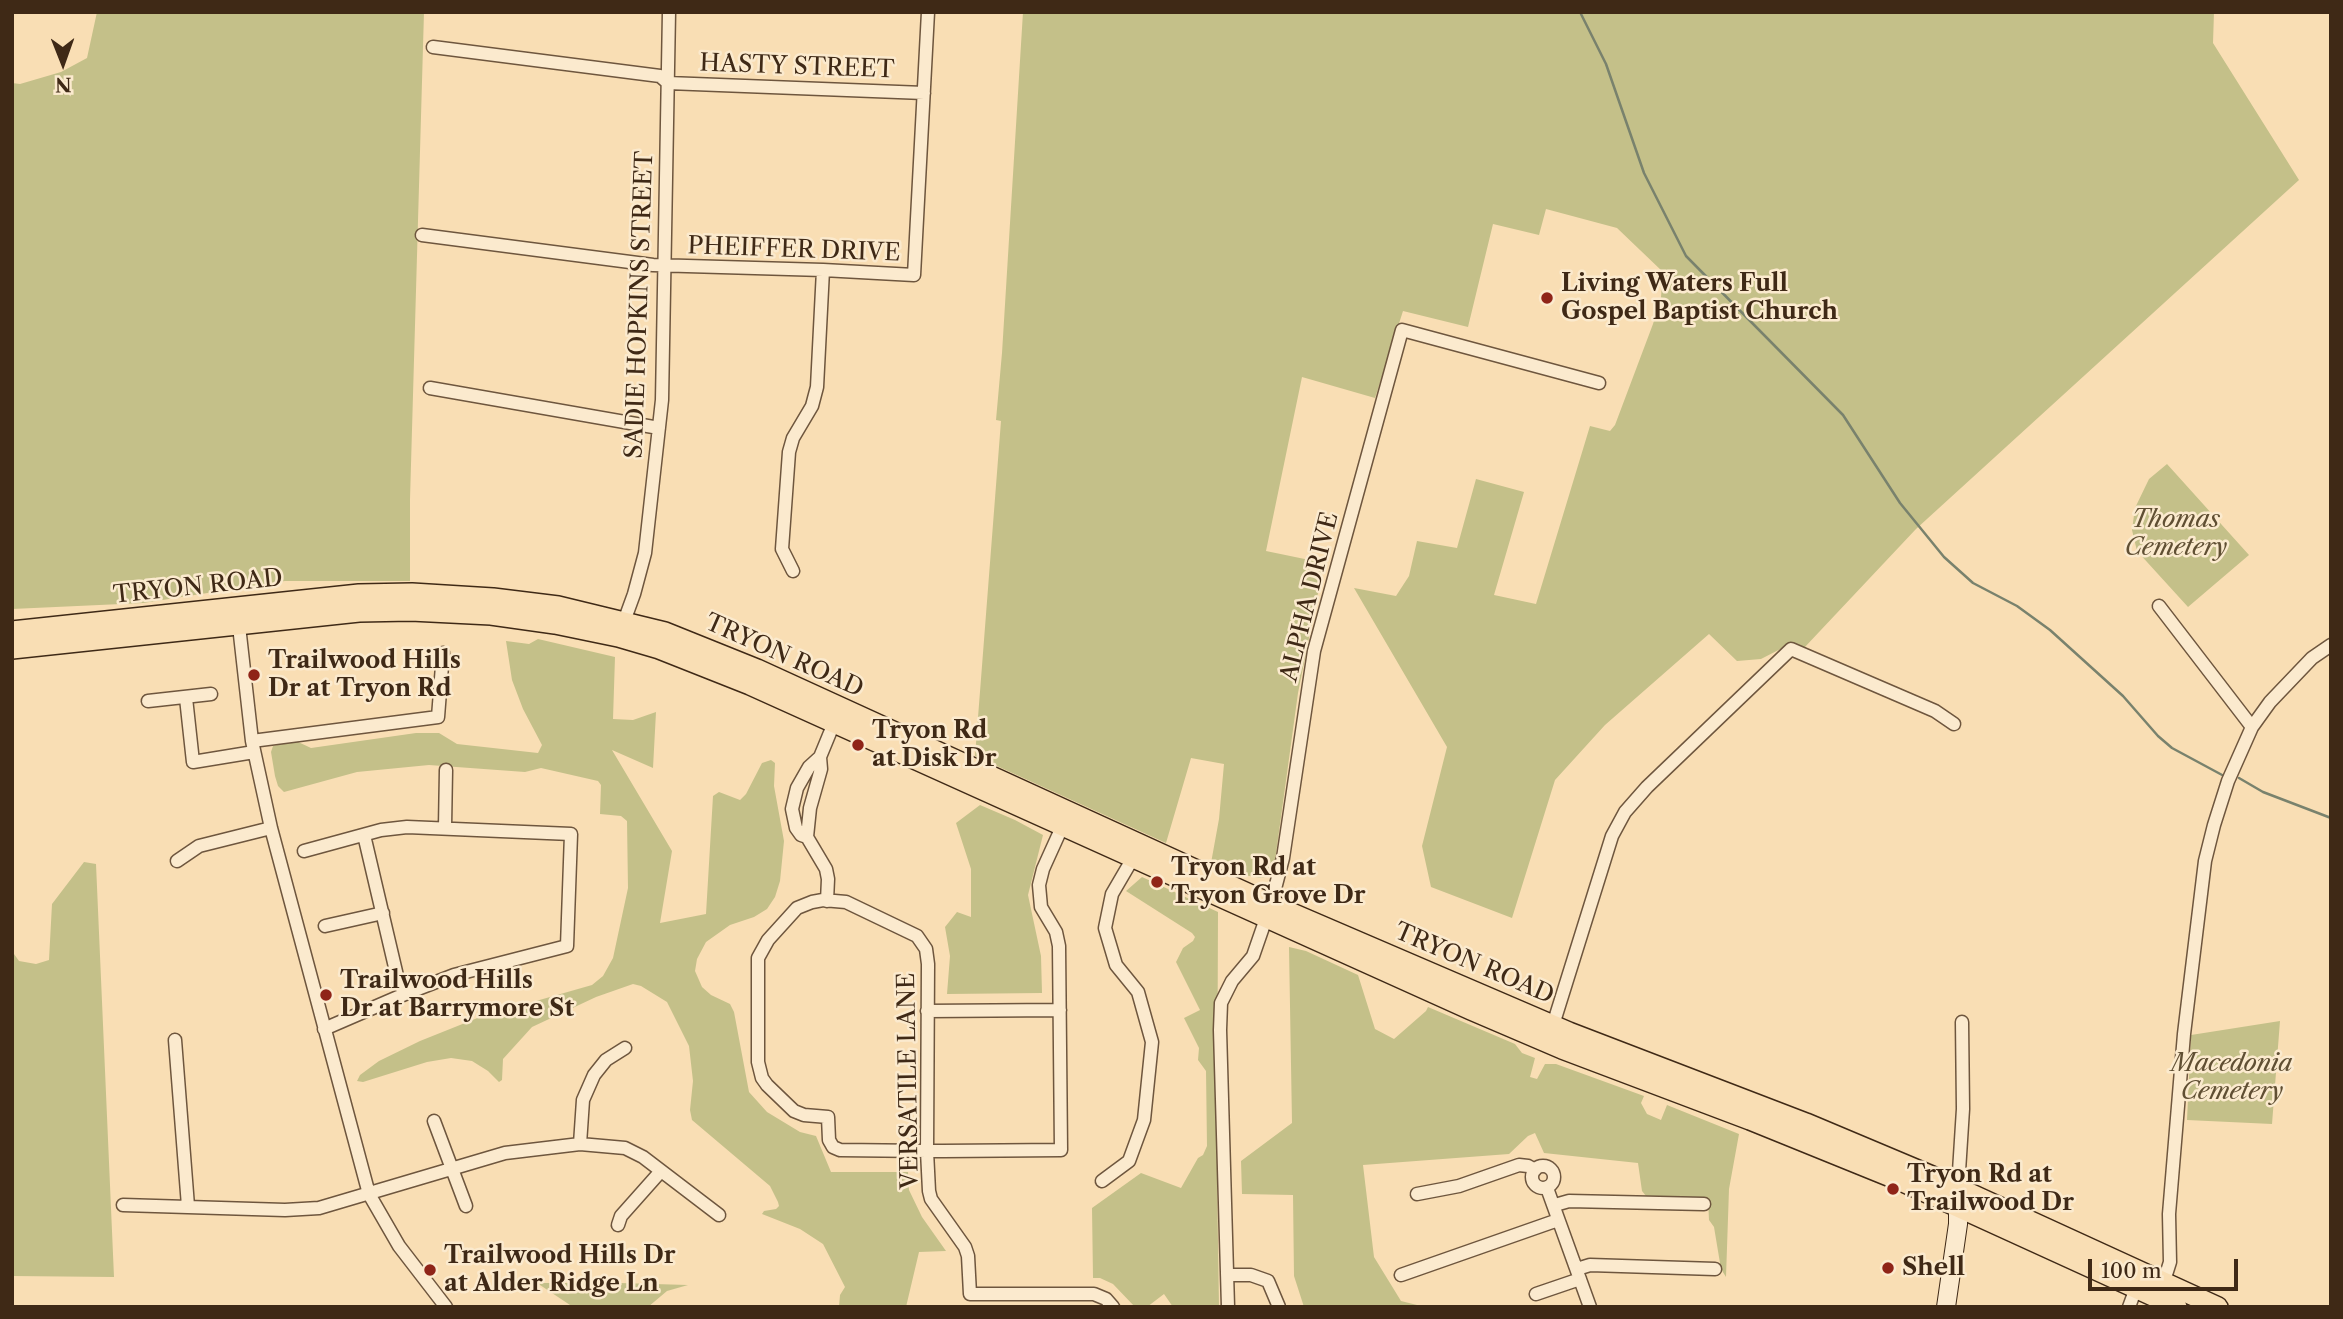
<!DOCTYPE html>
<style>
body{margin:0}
#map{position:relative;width:2343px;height:1319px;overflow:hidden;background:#f9deb4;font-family:"Libre Caslon Text",serif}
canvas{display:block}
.frame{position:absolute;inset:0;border:14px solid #3f2916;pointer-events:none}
.north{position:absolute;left:28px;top:28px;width:70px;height:70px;-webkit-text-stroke:5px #fbeace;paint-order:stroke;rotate:179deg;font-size:19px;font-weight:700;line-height:28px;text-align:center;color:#3f2916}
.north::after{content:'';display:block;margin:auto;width:24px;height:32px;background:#3f2916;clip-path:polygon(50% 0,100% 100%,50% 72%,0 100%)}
.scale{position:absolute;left:2088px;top:1259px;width:150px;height:32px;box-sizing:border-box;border:4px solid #3f2916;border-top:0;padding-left:9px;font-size:21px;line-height:24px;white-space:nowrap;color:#3f2916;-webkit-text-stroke:5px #fbeace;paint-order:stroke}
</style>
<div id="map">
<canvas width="2343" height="1319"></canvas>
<div class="frame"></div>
<div class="north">N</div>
<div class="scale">100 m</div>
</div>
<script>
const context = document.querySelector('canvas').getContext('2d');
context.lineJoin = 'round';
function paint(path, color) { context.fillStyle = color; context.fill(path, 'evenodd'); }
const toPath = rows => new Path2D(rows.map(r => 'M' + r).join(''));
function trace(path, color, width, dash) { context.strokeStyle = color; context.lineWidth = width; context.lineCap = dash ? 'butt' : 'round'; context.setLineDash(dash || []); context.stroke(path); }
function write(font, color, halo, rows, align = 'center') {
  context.font = font + ' "Libre Caslon Text",serif'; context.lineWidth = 5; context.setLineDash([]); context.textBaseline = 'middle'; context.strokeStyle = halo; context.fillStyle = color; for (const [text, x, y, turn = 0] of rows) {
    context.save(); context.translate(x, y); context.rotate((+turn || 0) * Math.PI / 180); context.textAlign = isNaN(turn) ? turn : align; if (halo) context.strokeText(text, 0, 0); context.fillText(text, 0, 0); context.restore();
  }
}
const green = toPath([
 [97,12,424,12,410,499,410,581,285,581,143,603,12,609,12,83,20,84,61,72,87,58],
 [1023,12,2214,12,2213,43,2299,180,1916,529,1804,648,1792,643,1761,659,1737,661,1709,634,1605,725,1555,780,1512,918,1431,887,1422,846,1447,747,1354,588,1396,596,1409,576,1417,541,1457,548,1476,479,1524,492,1494,595,1536,604,1590,426,1610,431,1615,425,1653,324,1661,297,1663,272,1617,228,1546,209,1539,235,1493,224,1468,327,1403,311,1375,398,1302,377,1266,551,1324,563,1298,693,1274,868,1266,877,1259,878,1240,874,1211,863,1219,819,1224,764,1191,758,1166,843,975,756,1001,421,996,420,1002,353],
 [2167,464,2249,555,2188,607,2137,551,2132,530,2135,508,2149,479],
 [538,639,615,657,613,719,633,720,656,712,653,768,612,750,672,851,660,923,706,914,713,796,719,792,740,800,746,794,762,763,771,760,775,763,774,786,784,841,780,881,775,897,767,909,754,917,730,925,706,942,697,959,695,971,702,987,711,995,730,1004,734,1012,749,1092,767,1112,800,1132,816,1136,831,1172,908,1172,909,1190,922,1217,946,1251,919,1252,906,1307,839,1307,840,1295,845,1287,823,1244,800,1229,762,1214,764,1211,776,1209,779,1206,778,1202,770,1186,692,1120,690,1110,693,1081,689,1046,667,1002,641,986,633,984,596,997,532,1027,503,1059,502,1080,499,1082,488,1071,472,1061,451,1058,427,1062,363,1082,357,1081,360,1075,379,1061,420,1041,480,1017,592,985,603,976,613,958,628,888,627,821,621,816,600,814,601,785,598,781,541,768,525,772,429,765,357,772,284,792,278,786,275,776,271,752,273,746,296,741,311,748,416,733,439,733,457,744,538,753,542,745,523,709,512,680,506,641,529,644],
 [980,805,1015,820,1043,835,1028,895,1041,956,1042,993,947,994,950,956,945,927,957,912,971,917,971,869,956,823],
 [84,862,96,864,114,1277,12,1276,12,943,14,954,19,961,36,964,49,960,52,904],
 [1142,877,1218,912,1217,1178,1219,1307,1173,1307,1164,1294,1147,1307,1135,1307,1113,1284,1100,1278,1093,1278,1092,1208,1141,1173,1181,1188,1198,1158,1203,1155,1207,1146,1206,1071,1198,1060,1199,1048,1184,1018,1200,1010,1176,962,1183,948,1193,941,1195,937,1192,933,1126,891],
 [1289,947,1306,951,1358,975,1375,1029,1394,1039,1426,1011,1428,1007,1515,1044,1522,1053,1535,1058,1530,1077,1537,1079,1545,1064,1556,1064,1644,1096,1641,1103,1647,1114,1661,1120,1667,1105,1739,1134,1729,1189,1726,1277,1721,1269,1714,1227,1709,1220,1708,1199,1646,1196,1642,1191,1638,1163,1544,1153,1535,1133,1528,1136,1509,1154,1363,1165,1374,1257,1401,1301,1425,1307,1304,1307,1294,1276,1293,1195,1242,1194,1241,1161,1292,1123],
 [2280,1021,2272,1124,2187,1120,2191,1035],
 [537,1283,620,1283,688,1285,667,1291,648,1307,573,1307]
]);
const stream = toPath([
 [1580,12,1606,64,1644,173,1686,256,1843,415,1900,503,1944,557,1973,583,2017,606,2050,630,2123,696,2158,736,2172,748,2224,776],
 [2239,778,2263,792,2331,818]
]);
const street = toPath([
 [433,47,660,76,668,83,924,93],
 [422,235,653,265,823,270,914,275,928,12],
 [430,388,659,428],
 [793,571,782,549,789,452,793,438,812,406,817,387,823,270],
 [2159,606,2252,727],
 [239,626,252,741,271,828,369,1194,399,1246,446,1307],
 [622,627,634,594,645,553,662,400,669,12],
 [186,698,193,762,254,752],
 [148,701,211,694],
 [252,741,438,717,443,653],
 [445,827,446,770],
 [1062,827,1043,869,1039,885,1041,907,1056,932,1059,946,1061,1150,943,1151,927,1151,840,1150,833,1147,829,1140,828,1117,804,1115,794,1111,767,1085,762,1078,758,1062,758,958,768,940,797,908,812,902,823,900,846,902,917,936,926,949,928,964,927,1151,929,1191,931,1199,965,1247,968,1256,970,1294,1094,1294,1106,1299,1113,1307],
 [364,835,398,980,405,994],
 [807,837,810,808,821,769,820,757],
 [304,851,381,830,407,827,571,834,567,946,454,975,405,994,324,1029],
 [177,861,199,846,271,828],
 [827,901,828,879,826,869,807,837,801,835,796,828,792,809,797,788,809,767,820,757,834,723],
 [325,926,383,913],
 [927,1011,1060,1010],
 [1553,1025,1612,836,1625,812,1647,787,1791,649,1935,711,1954,724],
 [175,1040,188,1206],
 [434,1121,466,1206],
 [580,1144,583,1100,594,1075,606,1060,625,1048],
 '1532 1177a11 11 0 1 1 22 0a11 11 0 1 1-22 0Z',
 [1102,1181,1129,1161,1144,1120,1152,1042,1138,992,1116,965,1105,928,1112,894,1133,858],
 [1958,1187,1963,1109,1962,1022],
 [1547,1188,1590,1307],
 [1417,1194,1459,1186,1519,1165,1528,1166,1535,1170],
 [123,1205,285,1210,319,1208,505,1153,580,1144,625,1148,643,1157,719,1215],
 [1555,1205,1569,1201,1704,1204],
 [618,1225,621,1216,661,1171],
 [1577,1269,1590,1265,1715,1269],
 [1227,1275,1251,1275,1268,1281,1279,1307],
 [1401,1275,1558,1220],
 [2164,1281,2170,1262,2169,1214,2184,1034,2205,861,2214,825,2228,781,2252,727,2270,702,2312,658,2331,645],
 [1536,1294,1580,1279],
 [1228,1307,1220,1030,1221,1003,1232,981,1253,956,1271,904,1283,858,1314,651,1402,330,1599,383],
 [2129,1307,2136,1288]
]);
const secondary = toPath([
 [1946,1307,1958,1224,1958,1194]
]);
const primary = toPath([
 [12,631,359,594,412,593,493,598,558,606,665,632,757,669,1271,904,1569,1032,1806,1123,1932,1176,2218,1307],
 [12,649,359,612,411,611,491,615,555,624,618,637,659,649,750,685,1471,1010,1562,1049,1750,1120,1903,1182,2177,1307]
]);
const markers = [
 [1547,298,7,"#8f2418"],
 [254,675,7,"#8f2418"],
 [858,745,7,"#8f2418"],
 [1157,882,7,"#8f2418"],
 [326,995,7,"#8f2418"],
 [1893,1189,7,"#8f2418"],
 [1888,1268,7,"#8f2418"],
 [430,1270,7,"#8f2418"]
];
const streetNames = [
 ["HASTY STREET",797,67,2],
 ["PHEIFFER DRIVE",794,250,2],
 ["SADIE HOPKINS STREET",640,305,-88],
 ["TRYON ROAD",198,587,-6],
 ["ALPHA DRIVE",1310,597,-76],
 ["TRYON ROAD",784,656,24],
 ["TRYON ROAD",1474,964,23],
 ["VERSATILE LANE",909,1081,-91]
];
const poiNames = [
 ["Living Waters Full",1561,284],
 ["Gospel Baptist Church",1561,312],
 ["Trailwood Hills",268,661],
 ["Dr at Tryon Rd",268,689],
 ["Tryon Rd",872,731],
 ["at Disk Dr",872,759],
 ["Tryon Rd at",1171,868],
 ["Tryon Grove Dr",1171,896],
 ["Trailwood Hills",340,981],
 ["Dr at Barrymore St",340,1009],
 ["Tryon Rd at",1907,1175],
 ["Trailwood Dr",1907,1203],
 ["Trailwood Hills Dr",444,1256],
 ["at Alder Ridge Ln",444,1284],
 ["Shell",1902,1268]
];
const parkNames = [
 ["Thomas",2176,520],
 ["Cemetery",2176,548],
 ["Macedonia",2232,1064],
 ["Cemetery",2232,1092]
];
paint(green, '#c4c089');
trace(stream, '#79826d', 2.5);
trace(street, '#6e563e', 15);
trace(secondary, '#3f2916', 20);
trace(primary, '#3f2916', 22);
trace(street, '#fbeace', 12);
trace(secondary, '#fbeace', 18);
trace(primary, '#f9deb4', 19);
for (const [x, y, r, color] of markers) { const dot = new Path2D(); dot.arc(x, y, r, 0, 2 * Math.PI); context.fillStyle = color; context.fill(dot); trace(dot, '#fbeace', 2.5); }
write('24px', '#3f2916', '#fbeace', streetNames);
write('bold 24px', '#3f2916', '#fbeace', poiNames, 'left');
write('italic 24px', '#604f33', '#fbeace', parkNames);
</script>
